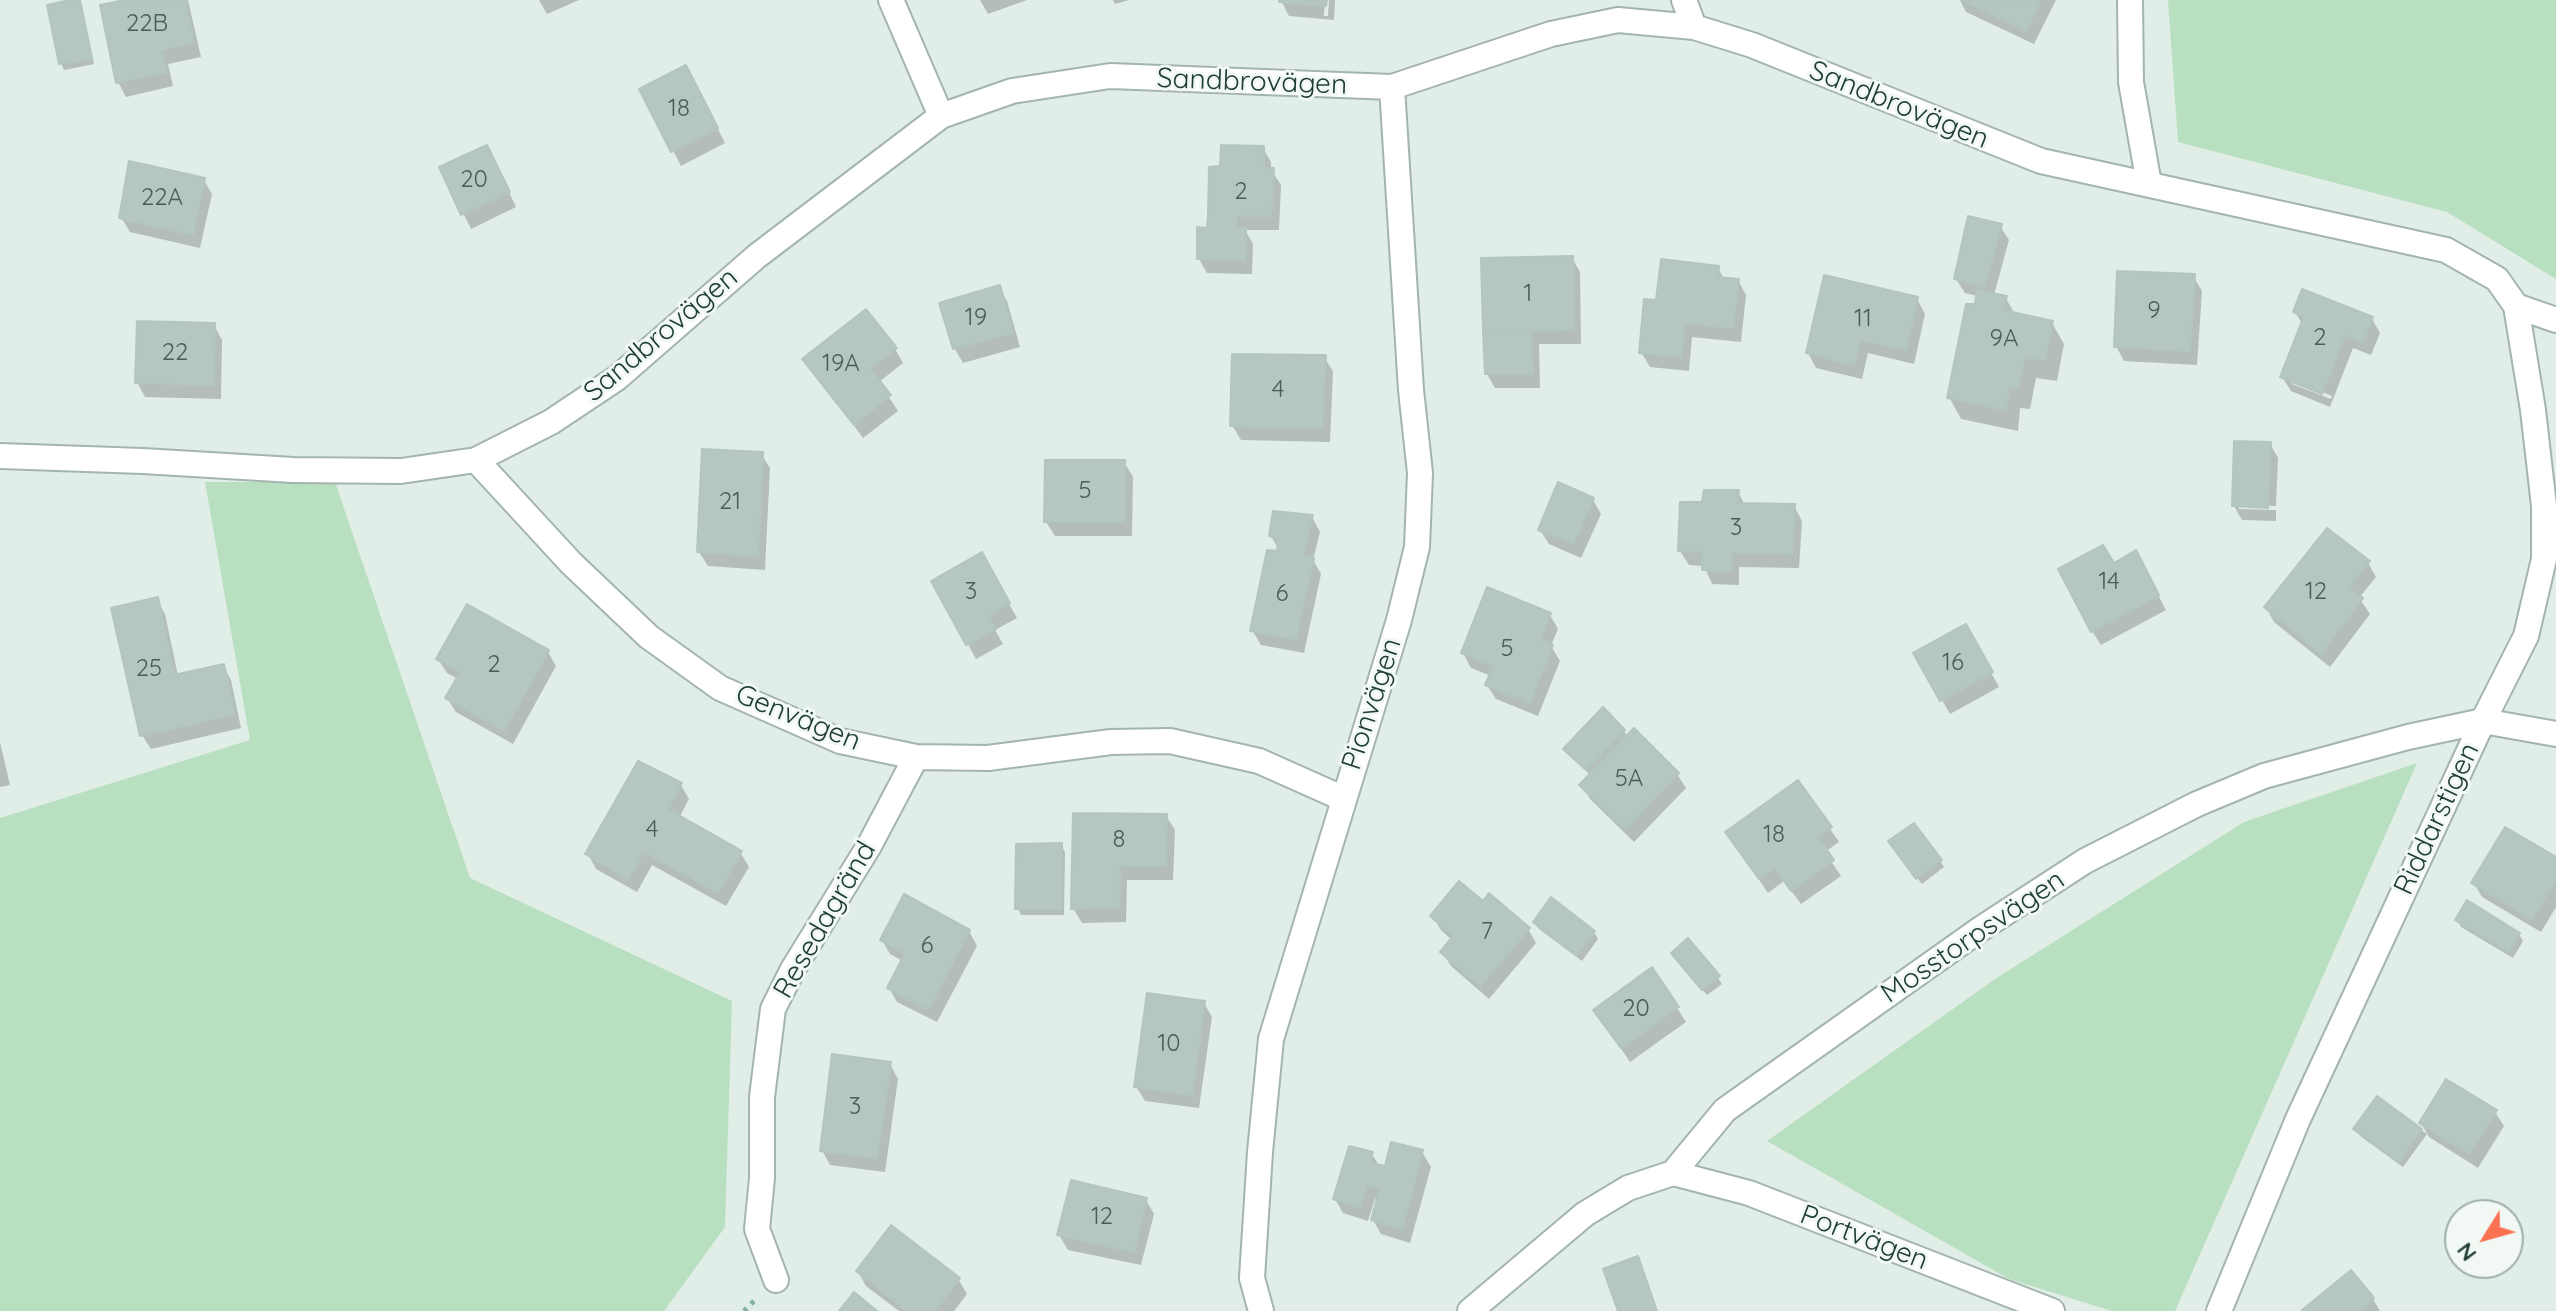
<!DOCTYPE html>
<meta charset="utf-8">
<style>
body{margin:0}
#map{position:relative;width:2556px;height:1311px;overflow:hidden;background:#e1ede7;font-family:Quicksand,sans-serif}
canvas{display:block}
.north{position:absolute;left:2444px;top:1199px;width:80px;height:80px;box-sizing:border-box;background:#f2f9f5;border:2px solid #9eaea8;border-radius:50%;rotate:233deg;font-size:22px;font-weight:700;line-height:32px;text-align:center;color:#203e35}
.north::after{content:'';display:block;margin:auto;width:28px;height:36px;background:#f97353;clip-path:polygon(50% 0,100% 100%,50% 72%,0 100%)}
</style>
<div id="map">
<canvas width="2556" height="1311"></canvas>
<div class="north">N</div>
</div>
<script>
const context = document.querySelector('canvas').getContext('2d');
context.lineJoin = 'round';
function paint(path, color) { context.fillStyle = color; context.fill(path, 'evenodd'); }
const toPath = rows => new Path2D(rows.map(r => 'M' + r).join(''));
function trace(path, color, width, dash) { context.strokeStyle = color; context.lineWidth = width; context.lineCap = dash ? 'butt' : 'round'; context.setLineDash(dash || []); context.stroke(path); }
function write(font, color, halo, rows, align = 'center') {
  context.font = font + ' Quicksand,sans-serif'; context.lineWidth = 6; context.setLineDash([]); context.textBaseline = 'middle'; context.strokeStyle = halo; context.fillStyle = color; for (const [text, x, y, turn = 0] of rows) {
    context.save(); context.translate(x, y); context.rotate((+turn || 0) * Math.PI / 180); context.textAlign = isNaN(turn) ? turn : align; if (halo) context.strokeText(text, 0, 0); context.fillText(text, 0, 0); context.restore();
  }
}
const green = toPath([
 [2168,0,2556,0,2556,279,2447,212,2178,142],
 [205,482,335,482,470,878,732,1001,725,1227,664,1311,0,1311,0,818,250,740],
 [2417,763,2175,1311,2112,1311,2009,1279,1767,1141,1998,977,2244,822]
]);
const shadow = toPath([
 [78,0,82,7,94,64,64,70,61,63],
 [135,0,188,0,201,57,168,64,173,86,126,97,118,82],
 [539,0,579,0,547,14],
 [980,0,1027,0,988,14],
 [1113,0,1129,0,1115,4],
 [1281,0,1325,0,1324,16,1328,16,1329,0,1335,0,1334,20,1289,16],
 [1960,0,2056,0,2034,44,1966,12],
 [694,82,725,143,681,166,642,90],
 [1263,148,1271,162,1271,170,1281,185,1279,230,1245,230,1253,244,1252,274,1207,273,1199,259,1209,230],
 [495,162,516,207,471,229,441,168],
 [204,180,212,194,200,248,130,232,121,217],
 [2000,226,2009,240,1994,295,2005,297,2015,314,2052,323,2064,344,2057,381,2036,378,2030,409,2020,408,2018,431,1961,419,1949,397,1978,296,1965,293,1956,279],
 [1572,258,1580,272,1581,344,1539,344,1540,388,1495,388,1487,374],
 [1718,268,1724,279,1738,280,1746,295,1741,342,1692,337,1689,371,1650,367,1641,352,1658,302],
 [2193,276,2202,291,2197,365,2124,361,2116,346],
 [999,287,1007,301,1020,347,963,363,955,349,941,304],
 [1917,299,1925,314,1914,364,1868,353,1862,379,1816,368,1808,353],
 [2295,312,2372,319,2380,333,2371,355,2353,348,2330,407,2291,391,2282,377,2303,325],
 [2292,379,2332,396,2331,399,2292,384],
 [214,325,222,340,221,399,145,397,137,382],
 [895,349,903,363,879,382,898,411,863,438,805,359],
 [1324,357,1333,371,1330,442,1241,440,1232,425],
 [2270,444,2278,458,2276,506,2239,505,2239,509,2276,510,2276,521,2242,520,2234,506],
 [761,454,770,468,765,570,708,566,699,552],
 [1124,462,1133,477,1132,536,1055,536,1046,522],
 [1738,492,1745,505,1794,506,1802,521,1799,568,1739,567,1739,585,1712,584,1704,566,1689,565,1680,551,1704,504],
 [1593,500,1601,514,1581,558,1549,544,1540,530],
 [1312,517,1320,532,1313,560,1321,574,1304,653,1261,645,1252,630,1281,553,1271,536],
 [982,555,1017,618,995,630,1003,644,976,659,934,582],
 [2368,563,2376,577,2359,598,2370,614,2330,667,2274,622,2266,607],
 [2113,565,2143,566,2166,610,2101,645,2092,631],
 [157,600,165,614,178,676,223,666,231,680,241,728,151,749,142,735],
 [1550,615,1558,629,1551,646,1560,661,1538,716,1496,699,1487,685,1491,676,1471,668,1463,653],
 [1965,626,1999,687,1950,714,1916,654],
 [548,652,556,666,513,744,456,712,447,698,458,679,447,673,438,659],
 [1624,731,1628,738,1677,774,1686,788,1634,842,1590,799,1582,785,1591,776,1565,749],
 [0,742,10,785,0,787],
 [1798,782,1839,842,1825,852,1841,876,1801,904,1784,881,1768,893,1727,833],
 [681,785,689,799,679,818,740,852,749,867,726,906,652,865,637,892,596,869,588,854],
 [1166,816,1175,830,1173,880,1127,880,1126,922,1082,923,1073,908],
 [1061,845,1065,852,1064,915,1021,915,1018,908],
 [1894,848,1940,861,1944,867,1922,884],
 [2556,859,2556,907,2541,932,2482,897,2474,883],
 [1483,903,1528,929,1536,943,1489,999,1451,966,1442,952,1452,940,1441,930,1432,916],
 [2457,920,2519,934,2523,941,2513,958,2461,927],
 [1535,923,1594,932,1598,939,1582,961,1539,929],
 [969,931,977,946,937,1022,897,1002,889,988,903,961,890,954,882,940],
 [1677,960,1718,978,1722,984,1707,995],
 [1204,1003,1212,1017,1199,1108,1145,1101,1136,1086],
 [1677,1008,1686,1022,1630,1062,1596,1011],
 [890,1064,898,1079,885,1172,830,1165,822,1150],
 [2378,1099,2427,1134,2403,1167,2360,1136,2356,1129],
 [2495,1112,2504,1126,2478,1168,2429,1137,2421,1123],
 [1422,1152,1431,1167,1410,1243,1381,1234,1373,1220,1379,1200,1375,1199,1368,1221,1343,1213,1335,1199,1372,1154,1380,1167,1386,1168],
 [1146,1200,1154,1214,1141,1265,1068,1250,1059,1235],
 [858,1271,958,1279,967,1294,954,1311,899,1311,866,1286],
 [2373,1299,2380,1311,2305,1311]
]);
const building = toPath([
 [70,0,80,0,92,58,59,64,47,5,70,0],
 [125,0,185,0,194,42,161,50,167,72,116,83,100,5,125,0],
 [1279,0,1327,0,1326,6,1279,2,1279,0],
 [1962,0,2041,0,2026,31,1962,0],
 [686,65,718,128,671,152,639,89,686,65],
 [487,145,510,192,461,215,439,167,487,145],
 [1221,145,1264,146,1264,168,1274,168,1271,216,1237,216,1236,227,1246,228,1245,260,1197,259,1197,227,1207,228,1208,216,1209,167,1220,166,1221,145],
 [129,161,205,178,193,235,119,218,129,161],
 [1968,216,2002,224,1985,286,1954,279,1968,216],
 [1573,256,1574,330,1483,331,1481,258,1573,256],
 [1661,259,1719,266,1718,277,1739,279,1733,328,1685,323,1681,357,1639,353,1644,299,1656,300,1661,259],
 [2117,271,2195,274,2190,351,2114,347,2117,271],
 [1824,275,1918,297,1906,350,1860,340,1854,365,1806,353,1824,275],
 [1000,285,1013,333,953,349,939,303,1000,285],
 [2302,289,2373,317,2363,342,2345,335,2322,394,2280,377,2304,316,2293,312,2302,289],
 [1977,290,2007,296,2003,310,2053,321,2045,360,2025,357,2018,389,2009,387,2006,410,1947,398,1966,304,1975,304,1977,290],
 [866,309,897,348,870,368,891,395,854,425,802,359,866,309],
 [137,321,215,323,214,385,135,383,137,321],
 [1531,330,1533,374,1485,374,1483,331,1531,330],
 [1232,354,1326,355,1322,428,1230,426,1232,354],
 [2234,441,2271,442,2268,508,2232,506,2234,441],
 [702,449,763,452,758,556,697,552,702,449],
 [1045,460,1125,460,1125,522,1044,522,1045,460],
 [1558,482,1594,498,1573,544,1538,530,1558,482],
 [1704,490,1739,490,1737,503,1795,504,1792,554,1732,553,1732,571,1702,570,1702,552,1678,551,1680,502,1702,502,1704,490],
 [1273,511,1313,515,1303,555,1314,558,1296,639,1250,631,1267,550,1277,551,1278,538,1269,536,1273,511],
 [2327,528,2370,561,2348,587,2363,598,2321,654,2264,607,2327,528],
 [2103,545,2114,563,2136,550,2159,595,2091,632,2058,569,2103,545],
 [982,552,1010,603,988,615,996,629,966,645,931,581,982,552],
 [1487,587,1551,613,1540,640,1553,645,1530,703,1485,685,1493,666,1461,653,1487,587],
 [158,597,174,675,224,664,235,714,140,736,111,608,158,597],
 [467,604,549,650,504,731,445,698,460,672,436,659,467,604],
 [1966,624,1993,672,1940,701,1913,653,1966,624],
 [1603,707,1625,730,1586,770,1563,749,1603,707],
 [1634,728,1679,773,1625,829,1579,785,1634,728],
 [638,761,682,783,668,809,742,851,718,893,644,852,628,879,585,854,638,761],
 [1798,780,1832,827,1818,837,1834,860,1791,891,1775,868,1759,879,1725,832,1798,780],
 [1073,813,1167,814,1166,866,1120,866,1119,908,1071,909,1073,813],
 [1914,823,1942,860,1916,879,1888,841,1914,823],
 [2505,827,2556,857,2556,880,2532,919,2471,883,2505,827],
 [1062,843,1062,909,1015,909,1016,844,1062,843],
 [1459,881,1483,901,1489,893,1530,928,1480,986,1440,952,1453,936,1430,916,1459,881],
 [904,894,970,930,929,1009,887,988,905,953,880,940,904,894],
 [1551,897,1595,931,1577,956,1533,922,1551,897],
 [2467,900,2520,933,2509,952,2455,920,2467,900],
 [1688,938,1720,976,1702,990,1671,953,1688,938],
 [1652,967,1679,1007,1621,1048,1593,1010,1652,967],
 [1147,993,1205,1001,1192,1095,1134,1087,1147,993],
 [832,1054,891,1062,877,1158,820,1151,832,1054],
 [2446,1079,2497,1110,2469,1154,2419,1123,2446,1079],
 [2377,1096,2422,1129,2399,1162,2353,1129,2377,1096],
 [1391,1142,1423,1150,1402,1230,1371,1220,1380,1188,1367,1185,1360,1208,1333,1199,1349,1146,1373,1152,1370,1163,1385,1166,1391,1142],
 [1071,1180,1147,1198,1134,1252,1057,1235,1071,1180],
 [891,1225,960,1278,935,1311,907,1311,856,1271,891,1225],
 [1638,1256,1657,1311,1618,1311,1603,1269,1638,1256],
 [2351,1270,2374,1298,2359,1311,2301,1311,2351,1270],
 [854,1292,877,1311,839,1311,854,1292]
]);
const path = toPath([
 [744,1311,755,1300]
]);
const street = toPath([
 [891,0,941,116],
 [1684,0,1694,27],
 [2130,0,2131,82,2149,184],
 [0,456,143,461,293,470,401,471,476,460,551,422,617,378,757,256,941,116,1012,91,1110,76,1392,87,1551,34,1618,20,1694,27,1752,45,2041,161,2446,250,2497,279,2516,306,2556,320],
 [476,460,571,563,649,637,720,688,840,741,916,757,988,758,1111,742,1170,741,1259,761,1342,798],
 [1673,1173,1749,1193,2052,1311],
 [776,1280,757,1229,762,1178,762,1097,773,1009,793,969,869,846,916,757],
 [1261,1311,1252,1278,1260,1152,1271,1039,1399,620,1417,547,1420,473,1411,390,1392,87],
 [1470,1311,1585,1214,1628,1188,1673,1173,1725,1110,1982,928,2085,861,2197,804,2264,776,2408,737,2483,721,2556,734],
 [2219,1311,2298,1119,2483,721,2526,636,2544,559,2544,506,2533,410,2516,306]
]);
const numberNames = [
 ["22B",147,24],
 ["18",679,109],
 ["20",474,180],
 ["2",1241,192],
 ["22A",162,198],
 ["1",1528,294],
 ["9",2154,311],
 ["19",976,318],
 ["11",1863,319],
 ["2",2320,338],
 ["9A",2004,339],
 ["22",175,353],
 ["19A",841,364],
 ["4",1278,390],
 ["5",1085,491],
 ["21",730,502],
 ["3",1736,528],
 ["14",2109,582],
 ["3",971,592],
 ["12",2316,592],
 ["6",1282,594],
 ["5",1507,649],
 ["16",1953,663],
 ["2",494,665],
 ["25",149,669],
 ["5A",1629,779],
 ["4",652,830],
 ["18",1774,835],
 ["8",1119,840],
 ["7",1487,932],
 ["6",927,946],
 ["20",1636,1009],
 ["10",1169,1044],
 ["3",855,1107],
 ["12",1102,1217]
];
const streetNames = [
 ["Sandbrovägen",1252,82,2],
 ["Sandbrovägen",1899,105,22],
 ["Sandbrovägen",661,335,-40],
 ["Pionvägen",1372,704,-72],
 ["Genvägen",798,718,22],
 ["Riddarstigen",2437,819,-65],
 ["Resedagränd",825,920,-60],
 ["Mosstorpsvägen",1973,937,-34],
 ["Portvägen",1864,1238,21]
];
paint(green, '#b9dfc1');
paint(shadow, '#0003');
paint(building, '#b6c7c0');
trace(building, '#b3c6bd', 2);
trace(street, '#a3b5ae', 28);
trace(path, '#80b2a0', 5, [4, 6]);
trace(street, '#fff', 24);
write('24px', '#466058', null, numberNames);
write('28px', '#203e35', '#f2f9f5', streetNames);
</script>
